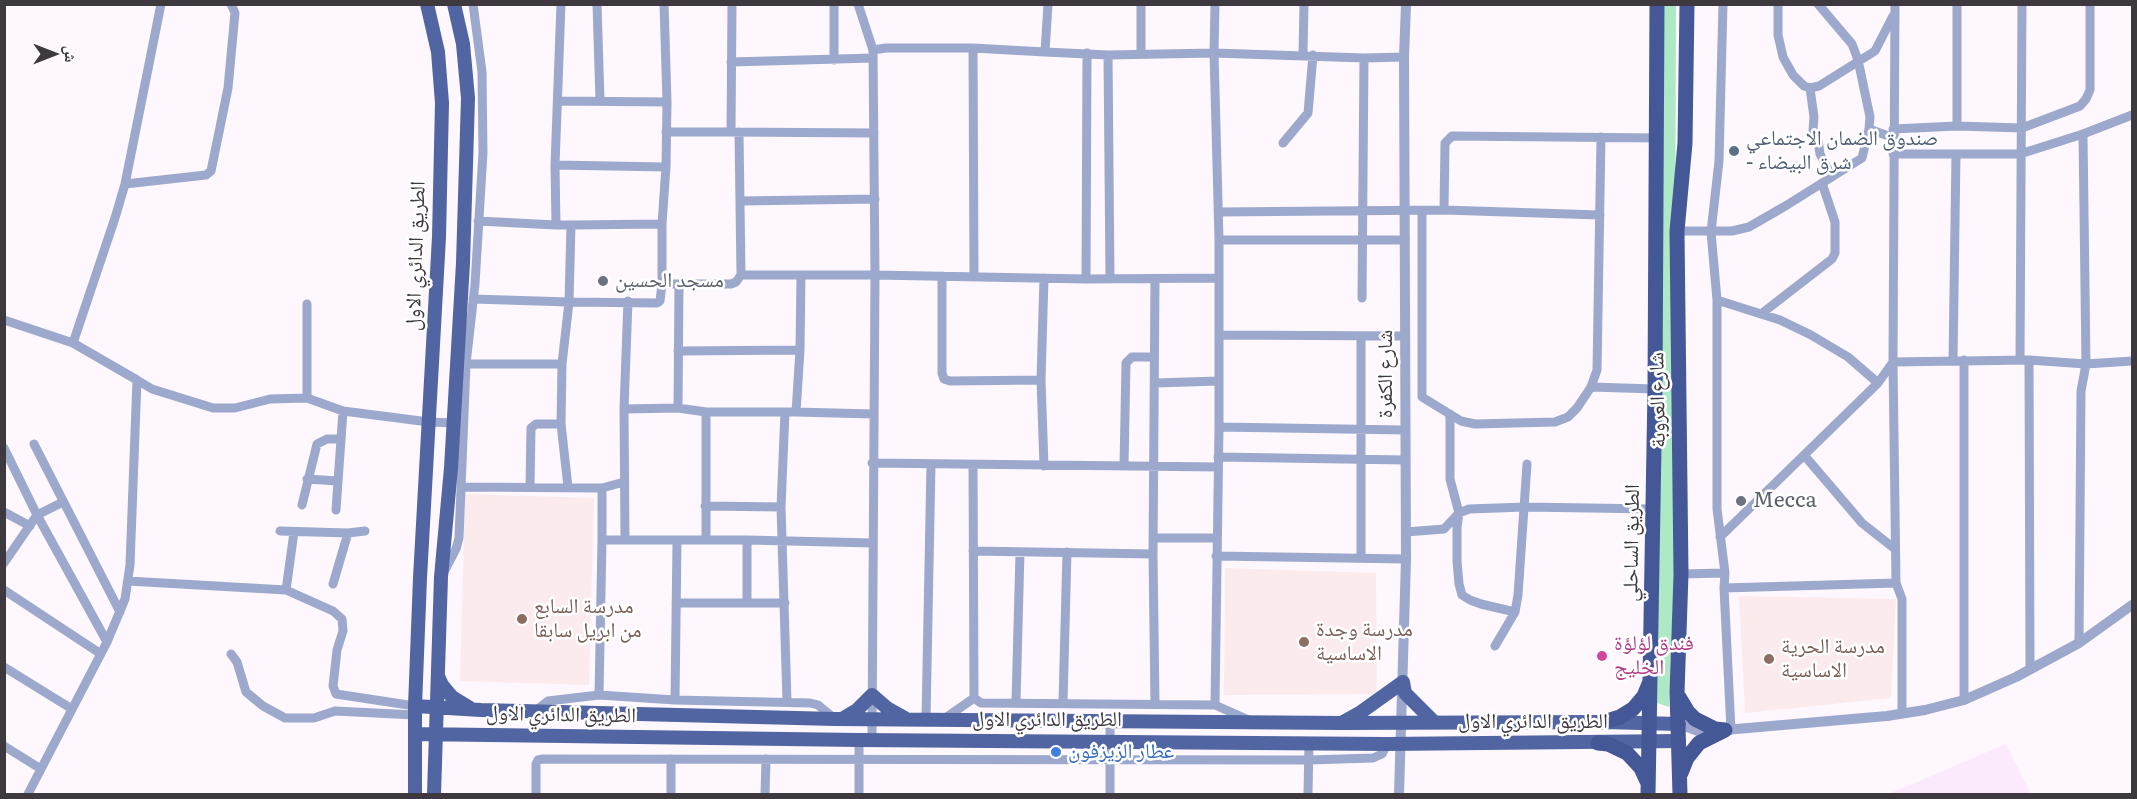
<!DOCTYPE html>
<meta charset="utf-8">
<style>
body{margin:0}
#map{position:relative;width:2137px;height:799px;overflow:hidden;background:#fef7fe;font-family:Literata,"Noto Naskh Arabic",serif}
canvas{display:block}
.frame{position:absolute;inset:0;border:6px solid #3e383f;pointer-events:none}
.north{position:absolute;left:24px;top:24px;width:60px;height:60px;-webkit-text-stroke:4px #fff;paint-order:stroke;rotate:90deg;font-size:16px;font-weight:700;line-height:24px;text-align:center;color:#3e383f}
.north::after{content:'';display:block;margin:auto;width:21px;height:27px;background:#3e383f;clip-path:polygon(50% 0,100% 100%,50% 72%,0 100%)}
</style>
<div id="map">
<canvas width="2137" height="799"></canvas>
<div class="frame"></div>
<div class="north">ش</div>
</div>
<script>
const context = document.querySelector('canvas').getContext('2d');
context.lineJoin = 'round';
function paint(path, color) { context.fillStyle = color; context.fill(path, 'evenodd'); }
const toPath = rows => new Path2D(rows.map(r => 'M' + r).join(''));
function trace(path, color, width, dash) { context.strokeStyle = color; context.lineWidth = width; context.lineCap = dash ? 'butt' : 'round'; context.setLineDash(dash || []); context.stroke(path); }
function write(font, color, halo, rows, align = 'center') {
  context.font = font + ' Literata,"Noto Naskh Arabic",serif'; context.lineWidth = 5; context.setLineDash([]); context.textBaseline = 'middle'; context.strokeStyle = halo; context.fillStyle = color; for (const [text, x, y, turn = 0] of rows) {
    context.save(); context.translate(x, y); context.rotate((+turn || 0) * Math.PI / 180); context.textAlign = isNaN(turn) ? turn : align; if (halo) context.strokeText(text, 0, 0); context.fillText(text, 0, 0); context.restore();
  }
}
const commercial = toPath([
 [2006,744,2031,794,1888,794,1903,788]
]);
const education = toPath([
 [465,494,594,498,589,685,460,681],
 [1225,568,1376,573,1377,694,1224,695],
 [1739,596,1896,599,1891,698,1745,713]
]);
const green = toPath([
 [1676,4,1674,566,1669,707,1657,703,1663,5]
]);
const minor = toPath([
 [561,4,555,165,556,225,571,225,569,302,657,303,660,301,662,284],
 [597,4,600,101],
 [664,4,667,102,666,167,662,224,662,284,731,284,736,282,741,275,739,132],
 [732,4,731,132,874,133],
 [858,4,873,50],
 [1048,4,1045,52,1108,55,1214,53,1364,58,1404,57],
 [1215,4,1214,53,1219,240,1219,427,1215,705],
 [1723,4,1719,161,1711,232,1717,300,1717,509,1725,573,1724,588,1731,730],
 [1778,4,1778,35,1783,57,1793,75,1804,86,1810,88,1819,86,1875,51,1893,16],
 [1818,4,1852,44,1858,60,1870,117,1869,129,1894,138],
 [1957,4,1957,126],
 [973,48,974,276],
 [1141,54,1141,4],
 [1303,54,1304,4],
 [1108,55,1110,278],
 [834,60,834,4],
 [731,62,873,58],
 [1810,88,1814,117,1813,130,1818,140,1820,154,1832,177],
 [558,101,667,102],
 [1893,129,1957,126,2022,128,2080,106,2086,99,2090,90,2090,4],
 [666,132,731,132],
 [1283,143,1308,113,1313,55],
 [1893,154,2020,154,2083,134,2132,115],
 [555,165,666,167],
 [125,184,206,175,211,171,228,88,235,13,231,4],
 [741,201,875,199],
 [1444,210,1445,143,1452,136,1656,138],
 [1422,211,1422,397,1461,421,1475,424,1555,422,1568,417,1577,408,1591,387,1597,370,1601,137],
 [1219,212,1444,210,1600,215],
 [478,221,556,225],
 [571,225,662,224],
 [1677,231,1732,231,1749,227,1787,205,1862,158,1869,129],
 [1219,240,1405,240],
 [741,275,875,275,1086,279,1218,278],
 [801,275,800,350,796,412,873,414],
 [942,276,942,373,944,379,950,381,1041,380],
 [1086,279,1087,53],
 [1155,279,1153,554,1155,703],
 [1362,298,1364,58],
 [473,299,569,302,562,364,561,424,568,487],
 [1717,300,1780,320,1811,335,1848,357,1878,383],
 [1761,314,1832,259,1835,253,1835,222,1822,183],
 [4,320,73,343,137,380],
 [1219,335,1405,336],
 [73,343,115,218,125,184,161,4],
 [678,351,800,350],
 [2020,360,2022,4],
 [2029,360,2030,668],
 [1953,361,1956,154],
 [466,364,562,364],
 [1155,383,1219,381],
 [1591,387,1655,389],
 [307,398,307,304],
 [678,408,706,412,785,412],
 [624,409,678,408,679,284],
 [706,412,706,540],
 [1450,414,1450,479,1459,513,1457,527,1457,561,1459,584,1462,595,1470,600,1481,604,1515,612],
 [1219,427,1405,430],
 [34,444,120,612],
 [4,448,37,515,107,642],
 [1804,455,1862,523,1895,549],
 [1218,457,1405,460],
 [872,463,1218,467],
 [973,465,974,698,981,703,1215,705,1251,721],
 [1044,466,1041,380,1044,278],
 [1124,466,1126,363,1132,357,1154,357],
 [307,479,338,481],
 [462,487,602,488],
 [530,487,531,428,536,424,561,424],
 [302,505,317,444,327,439,341,439],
 [705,506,781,507],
 [336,510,343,411],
 [4,512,30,526],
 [280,531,348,533,365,531],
 [1406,532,1444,529,1459,513,1469,509,1525,507,1653,509],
 [1720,537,1878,383,1893,362,2029,360,2086,364,2132,361],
 [1154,538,1216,538],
 [602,540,602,488,624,482],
 [625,540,747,540,873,543],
 [747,540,747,603],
 [973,551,1153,554],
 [1216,556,1406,559],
 [1361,558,1361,336],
 [4,563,37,515,63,502],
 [444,572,456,549,459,538,466,364,475,284,483,153,482,72,473,4],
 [1681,574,1725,573],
 [128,581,286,590,333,611,342,619,343,631,337,650,333,686,336,694,415,706],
 [1896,583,1902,599,1902,713],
 [333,584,348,533],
 [1724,588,1896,583,1893,362,1895,4],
 [4,590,101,654],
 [286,590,294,532],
 [676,603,785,603],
 [2079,643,2081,391,2086,364,2083,134],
 [1495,646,1515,612,1518,595,1527,464],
 [231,654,237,662,246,692,263,706,285,718,314,718,335,711,415,715],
 [4,667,72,709],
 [599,695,602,540,625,540,624,409,628,301],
 [675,700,677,541],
 [1964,700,1964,360],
 [787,701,781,507,785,412,796,412],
 [1016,702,1020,552],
 [1063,702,1067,552],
 [535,711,548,701,599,695,675,700,810,703,818,705,835,719],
 [926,719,931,464],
 [944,719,974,698],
 [1110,721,1110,794],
 [859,740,859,794],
 [872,740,875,275,873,50,886,48,973,48,1045,52],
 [4,746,41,769],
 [671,759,671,794],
 [28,794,107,642,125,599,130,565,137,380,152,389,213,408,235,408,270,399,307,398,343,411,429,422,454,423],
 [536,794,536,764,538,760,543,759,1309,760,1373,758,1382,754,1387,744],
 [765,794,766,759],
 [1308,794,1309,743]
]);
const tertiary = toPath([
 [1679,724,1698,731,1725,730,1887,716,1925,710,1964,700,2016,677,2079,643,2132,605],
 [1399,794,1406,559,1404,57,1406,4]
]);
const primary = toPath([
 [438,676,442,685,452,697,470,708],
 [415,706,481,710,835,719,1342,723,1604,722,1679,724],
 [842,719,857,710,872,695,887,708,905,718],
 [1343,722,1361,712,1403,682,1405,693,1434,722],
 [415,734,859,740,1387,744,1679,741],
 [415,794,415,706,420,578,439,237,442,103,438,52,427,4],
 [434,794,441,577,451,468,463,263,468,98,463,44,454,4]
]);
const trunk = toPath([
 [1679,697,1688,712,1695,719,1715,729,1725,730],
 [1604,722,1620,717,1633,709,1644,696,1649,684],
 [1598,743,1608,744,1627,753,1641,768,1647,781],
 [1681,773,1687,758,1699,743,1725,730],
 [1648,794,1655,389,1657,4],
 [1680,794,1677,693,1681,574,1677,231,1685,143,1687,4]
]);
const markers = [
 [1734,151,6,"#5c6f8a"],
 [603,281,6,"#6b7280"],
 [1741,501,6,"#6b7280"],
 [522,619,6,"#8d6e63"],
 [1304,642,6,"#8d6e63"],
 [1602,656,6,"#d1479c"],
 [1769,659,6,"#8d6e63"],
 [1056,752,6,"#3f7fe0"]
];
const serviceNames = [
 ["صندوق الضمان الاجتماعي",1746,139],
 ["- شرق البيضاء",1746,163]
];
const streetNames = [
 ["الطريق الدائري الاول",416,256,-88],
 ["شارع الكفرة",1386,374,-90],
 ["شارع العروبة",1658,400,-91],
 ["الطريق الساحلي",1632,543,-89],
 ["الطريق الدائري الاول",561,715,1],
 ["الطريق الدائري الاول",1047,720],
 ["الطريق الدائري الاول",1533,722]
];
const worshipNames = [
 ["مسجد الحسين",615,281],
 ["Mecca",1753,501]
];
const educationNames = [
 ["مدرسة السابع",534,607],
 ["من ابريل سابقا",534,631],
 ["مدرسة وجدة",1316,630],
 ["الاساسية",1316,654],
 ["مدرسة الحرية",1781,647],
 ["الاساسية",1781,671]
];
const hotelNames = [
 ["فندق لؤلؤة",1614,644],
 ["الخليج",1614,668]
];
const shopNames = [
 ["عطار الزيزفون",1068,752]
];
paint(commercial, '#faeafc');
paint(education, '#fcebec');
paint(green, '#ade9c5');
trace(minor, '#9ca9cc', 9);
trace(tertiary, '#9ca9cc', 10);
trace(primary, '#5065a1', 14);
trace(trunk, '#445898', 15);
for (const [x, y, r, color] of markers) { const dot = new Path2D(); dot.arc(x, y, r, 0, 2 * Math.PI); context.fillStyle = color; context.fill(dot); trace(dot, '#fff', 2); }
write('21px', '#4e5e75', '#fff', serviceNames, 'left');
write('21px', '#3e383f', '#fff', streetNames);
write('21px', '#5b616d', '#fff', worshipNames, 'left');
write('21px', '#785e54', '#fff', educationNames, 'left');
write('21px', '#b23c85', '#fff', hotelNames, 'left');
write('21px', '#366cbe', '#fff', shopNames, 'left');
</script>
